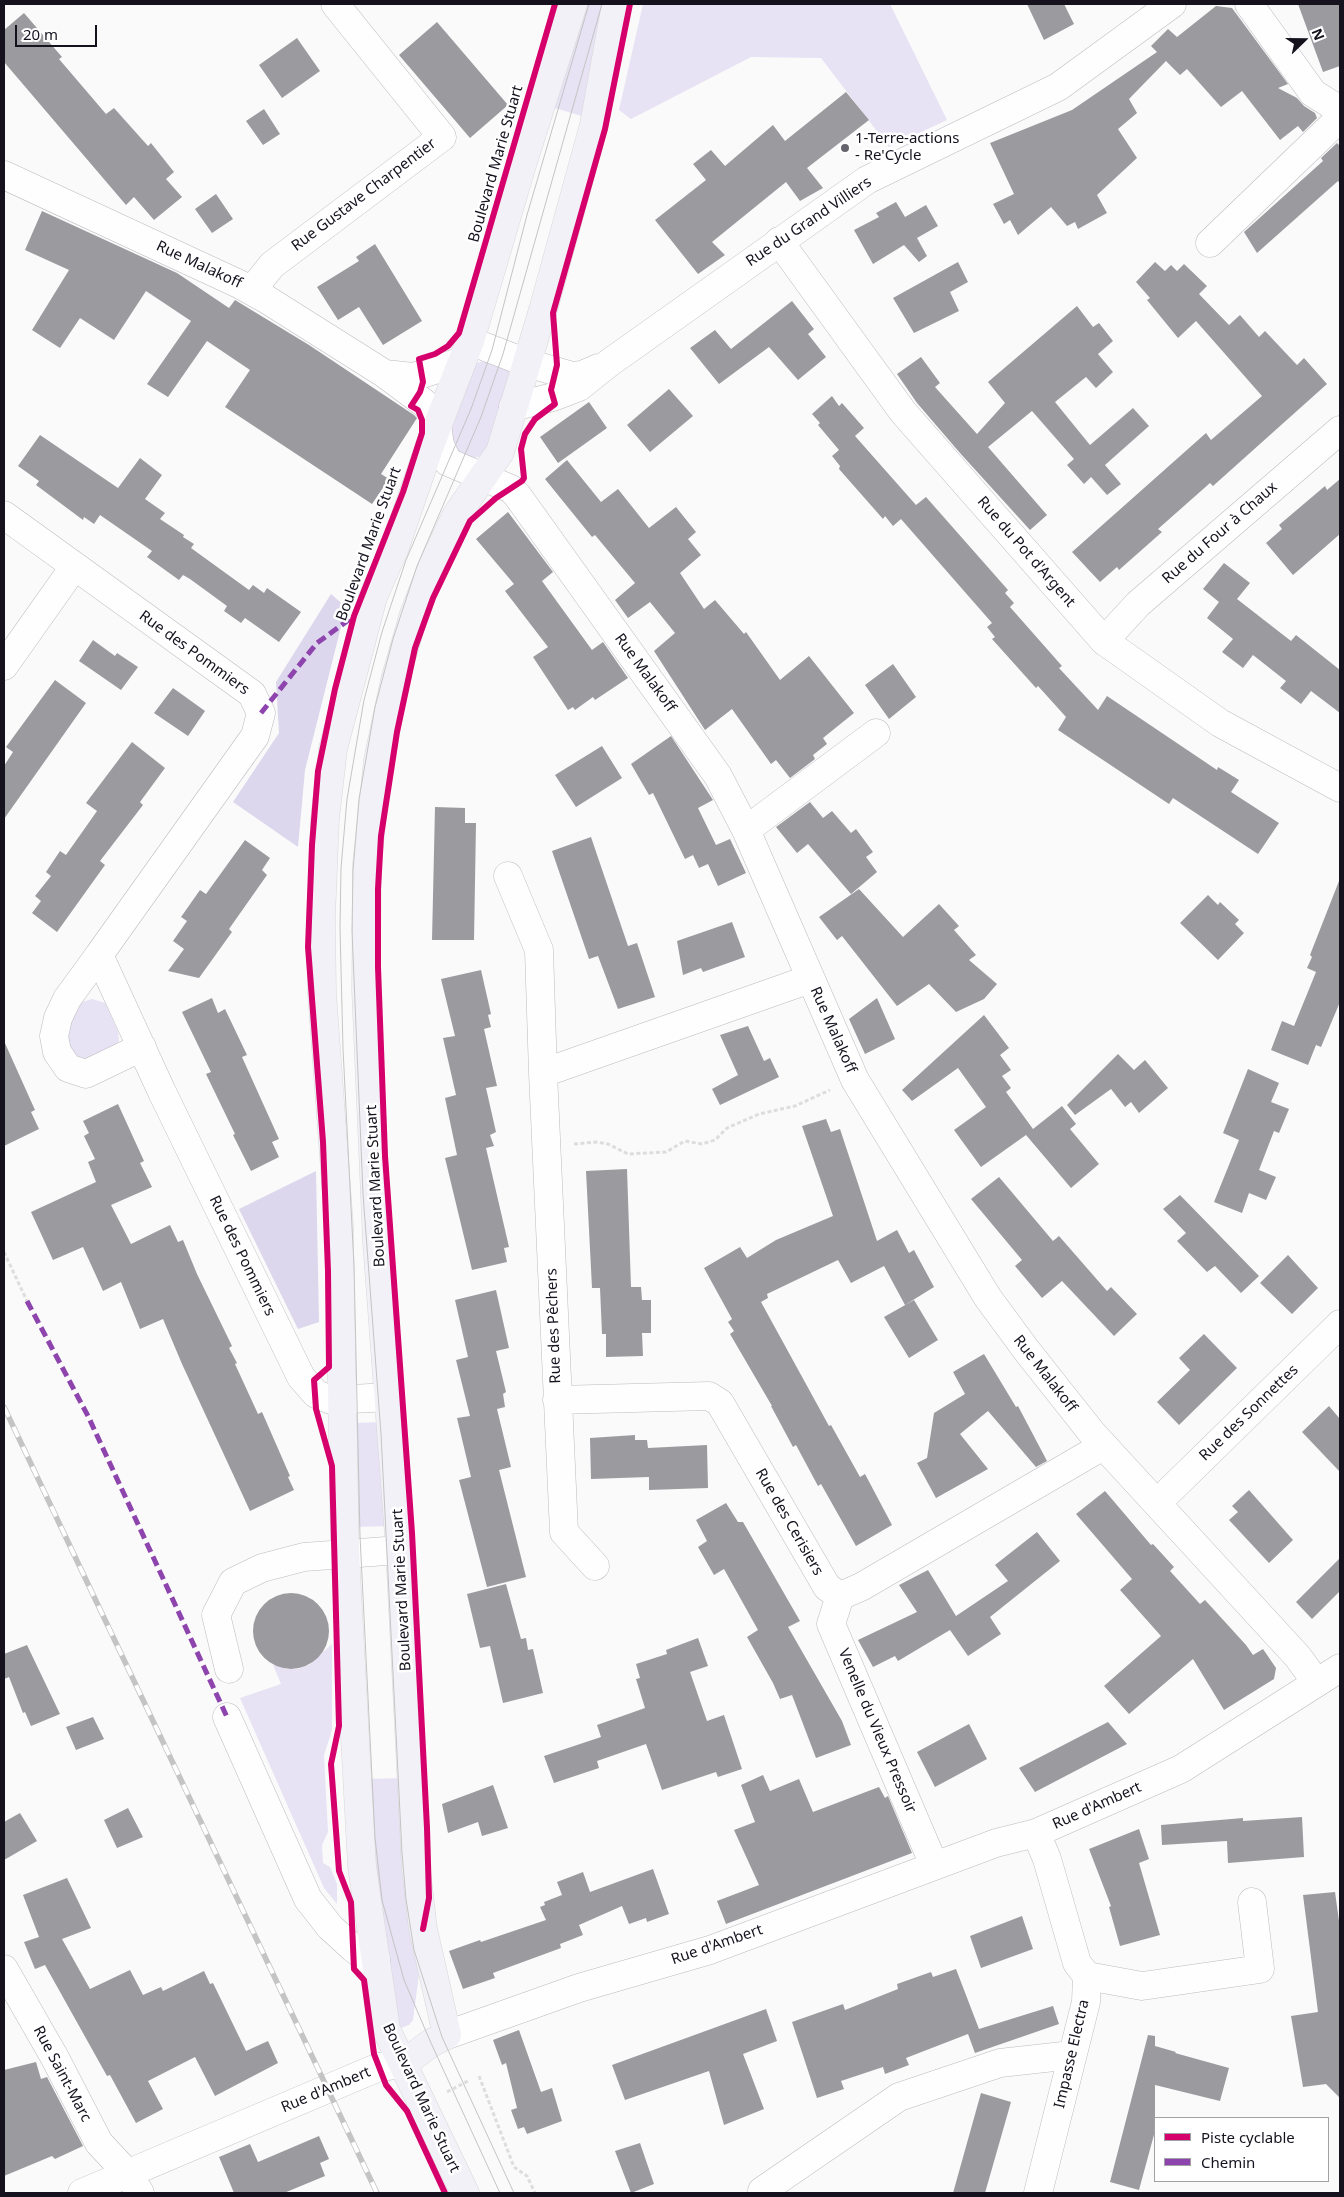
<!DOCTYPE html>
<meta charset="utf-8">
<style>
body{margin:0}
#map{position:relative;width:1344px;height:2197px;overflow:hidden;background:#fafafa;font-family:"Noto Sans",sans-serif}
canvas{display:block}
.frame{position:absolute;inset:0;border:5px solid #15121e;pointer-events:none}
.legend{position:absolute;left:1154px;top:2117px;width:175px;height:65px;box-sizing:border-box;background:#fff;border:1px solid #a1a0a5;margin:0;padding:6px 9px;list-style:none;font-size:15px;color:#15121e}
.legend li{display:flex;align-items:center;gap:10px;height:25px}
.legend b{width:25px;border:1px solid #a1a0a5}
.north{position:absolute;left:1279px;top:15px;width:50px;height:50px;-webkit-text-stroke:4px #fff;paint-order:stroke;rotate:68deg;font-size:14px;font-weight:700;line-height:20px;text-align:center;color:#15121e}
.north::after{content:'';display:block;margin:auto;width:18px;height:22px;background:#15121e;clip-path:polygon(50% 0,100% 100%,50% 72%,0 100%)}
.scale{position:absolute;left:15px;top:25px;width:82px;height:22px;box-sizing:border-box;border:2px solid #15121e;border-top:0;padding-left:6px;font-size:15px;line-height:18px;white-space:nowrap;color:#15121e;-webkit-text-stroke:4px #fff;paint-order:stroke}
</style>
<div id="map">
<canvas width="1344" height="2197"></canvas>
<div class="frame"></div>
<ul class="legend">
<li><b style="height:6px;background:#d6006c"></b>Piste cyclable</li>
<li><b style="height:6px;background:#8e44ad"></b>Chemin</li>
</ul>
<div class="north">N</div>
<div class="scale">20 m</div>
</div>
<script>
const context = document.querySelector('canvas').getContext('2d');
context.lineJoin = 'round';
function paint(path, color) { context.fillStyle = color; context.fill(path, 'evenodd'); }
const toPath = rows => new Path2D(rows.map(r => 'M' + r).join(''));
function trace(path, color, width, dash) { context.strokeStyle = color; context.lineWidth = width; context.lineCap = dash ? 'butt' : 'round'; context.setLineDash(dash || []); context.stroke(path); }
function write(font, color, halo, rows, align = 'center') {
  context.font = font + ' "Noto Sans",sans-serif'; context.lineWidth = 5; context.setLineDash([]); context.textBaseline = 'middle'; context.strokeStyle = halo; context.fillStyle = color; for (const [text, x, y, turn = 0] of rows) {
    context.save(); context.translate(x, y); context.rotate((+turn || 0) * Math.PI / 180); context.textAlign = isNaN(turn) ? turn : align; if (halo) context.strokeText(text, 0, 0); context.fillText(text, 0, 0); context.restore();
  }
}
const green = toPath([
 [581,4,609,4,588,118,545,105],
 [643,4,890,4,947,120,889,147,821,58,751,57,631,119,619,110],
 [492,359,511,371,491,446,482,456,469,459,457,454,446,437,473,364],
 [92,999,105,1003,118,1032,119,1041,111,1051,83,1061,75,1057,66,1047,70,1014,79,1003],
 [385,1422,391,1526,354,1527,351,1423],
 [332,1644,332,1730,324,1755,328,1832,322,1845,323,1863,330,1867,337,1884,337,1904,324,1888,240,1698,281,1684,273,1665,286,1669,298,1669,309,1665],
 [404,1778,419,1974,413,2020,409,2025,401,2028,396,2022,384,1965,365,1779]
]);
const forest = toPath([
 [331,594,346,607,305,770,298,847,233,802,279,733,276,682],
 [316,1171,319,1322,298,1329,239,1209]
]);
const building = toPath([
 [1027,4,1064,4,1074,24,1044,40],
 [1298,4,1340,4,1340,66,1323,72],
 [1216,6,1232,8,1288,84,1278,88,1297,98,1304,106,1315,113,1317,118,1303,132,1298,126,1280,140,1242,91,1221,107,1187,69,1180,75,1166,61,1129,99,1137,113,1118,129,1137,158,1097,195,1107,213,1078,229,1075,222,1067,226,1051,207,1018,235,1010,220,1004,224,993,204,1014,194,990,143,1072,110,1157,52,1151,46,1168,29,1177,37],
 [24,13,62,57,59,59,106,114,114,108,148,146,151,143,174,172,166,179,182,197,154,220,134,197,126,205,4,62,4,30],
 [437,22,508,105,470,138,399,55],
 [297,38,320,71,282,98,259,65],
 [846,92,869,120,807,168,823,188,800,201,786,182,712,242,725,255,698,274,655,220,706,180,693,164,711,150,725,166,773,125,785,141],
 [264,109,280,134,263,145,246,121],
 [1337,143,1340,146,1340,184,1338,181,1257,253,1244,232,1323,161,1321,158],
 [216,194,233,219,212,233,195,209],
 [896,202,905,217,926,205,938,226,917,238,927,256,919,262,904,245,873,264,854,230,879,217,876,213],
 [42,211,177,273,229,308,235,300,309,345,414,415,417,418,381,474,389,479,372,504,225,407,250,370,207,341,168,397,147,384,191,321,146,291,114,340,80,318,60,348,32,330,69,270,25,250],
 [375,244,422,321,383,345,359,307,338,320,317,287,359,261,356,257],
 [958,262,968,282,950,292,959,311,914,333,893,298],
 [1155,262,1165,271,1171,265,1177,271,1184,264,1207,286,1199,294,1229,325,1240,315,1259,337,1265,331,1297,365,1304,358,1327,384,1213,486,1210,483,1158,529,1162,532,1119,570,1117,567,1100,582,1072,552,1206,433,1211,440,1262,396,1196,321,1178,338,1147,300,1150,298,1136,282],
 [792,301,814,329,808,334,826,357,798,380,769,347,719,384,690,348,715,330,731,349],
 [1077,306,1093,327,1099,323,1113,341,1098,354,1113,372,1096,388,1086,377,1055,402,1090,445,1133,408,1149,426,1105,465,1121,484,1107,495,1091,477,1084,484,1067,465,1074,459,1032,411,988,447,1047,515,1030,530,960,453,917,403,897,374,921,357,940,383,935,387,977,434,1005,403,988,382],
 [669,389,693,416,650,452,627,425],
 [832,396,839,406,842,403,864,428,855,436,916,505,926,497,1008,590,1005,593,1014,603,1010,607,1062,666,1059,668,1098,710,1107,696,1217,770,1218,767,1239,780,1231,792,1279,823,1258,854,1173,798,1169,804,1058,730,1066,717,1038,686,1036,688,992,639,995,637,987,627,992,623,901,519,893,526,885,516,883,519,839,469,840,466,832,456,839,450,818,425,820,423,812,414],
 [589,402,607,428,558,463,540,437],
 [40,435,118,488,140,458,162,475,145,499,165,513,160,519,184,535,183,537,194,544,191,548,249,590,253,585,264,593,267,588,301,612,279,642,245,618,241,623,224,611,227,606,190,579,183,575,179,580,147,557,152,551,100,515,94,524,84,517,83,520,36,485,39,481,18,466],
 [567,460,601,502,618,489,649,528,676,507,696,532,688,539,701,555,680,573,704,609,715,600,744,634,746,632,780,680,809,656,854,713,823,738,827,744,813,755,815,759,790,778,776,760,771,764,732,709,705,730,654,651,675,633,650,602,628,618,615,600,635,583,595,535,592,537,545,479],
 [1340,479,1340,534,1293,575,1266,543,1282,529,1279,525,1325,486,1327,490],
 [508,512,553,572,542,581,592,650,603,642,628,678,595,700,593,697,575,710,573,707,568,710,533,657,548,647,505,591,514,584,476,539],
 [1224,563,1250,583,1237,599,1291,641,1296,635,1340,670,1340,713,1311,691,1301,704,1280,688,1286,681,1253,655,1243,668,1222,652,1233,639,1207,618,1219,602,1203,589],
 [93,640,115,656,117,653,138,667,121,690,79,661],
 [893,664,916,697,889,719,865,685],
 [55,680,86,703,4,819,4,766,13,752,6,747],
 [173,688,205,711,188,736,154,713],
 [671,736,713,800,698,808,716,845,730,839,746,873,718,886,708,864,699,868,693,855,685,859,653,793,649,795,631,764],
 [132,742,165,768,140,802,143,805,100,861,105,865,57,932,32,913,41,901,35,896,51,876,46,872,60,851,66,855,97,811,86,803],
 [602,746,622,778,576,807,555,775],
 [810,802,823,818,832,811,851,833,856,829,873,852,866,857,877,872,851,894,808,844,797,853,776,827],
 [435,807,465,808,465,823,476,823,474,940,432,940],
 [591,837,628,946,637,943,655,997,618,1009,598,956,589,959,552,851],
 [245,840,270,858,262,870,267,875,229,929,232,932,199,978,168,971,184,949,173,941,187,921,181,917,200,890,206,894],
 [1339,881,1340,1002,1321,1047,1316,1045,1308,1065,1271,1050,1282,1021,1294,1026,1316,972,1307,968,1312,957,1310,955],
 [859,889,903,937,939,904,959,926,954,930,976,955,969,960,997,984,984,999,956,1012,929,984,897,1006,842,936,837,940,819,917],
 [1208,895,1218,905,1220,902,1239,920,1235,924,1244,933,1218,960,1180,923],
 [732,922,745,957,703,972,701,968,683,975,677,941],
 [481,970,491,1014,488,1015,491,1027,484,1029,497,1086,486,1088,496,1132,490,1135,494,1146,486,1148,509,1247,504,1248,507,1262,472,1270,445,1158,457,1155,445,1098,456,1095,443,1038,455,1036,441,979],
 [212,998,218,1013,225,1009,247,1055,242,1057,279,1139,272,1142,279,1157,251,1171,233,1135,235,1134,206,1074,211,1072,182,1012],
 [877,998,895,1039,865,1054,849,1019],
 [984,1015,1009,1048,1000,1055,1011,1070,1002,1076,1011,1088,1006,1092,1033,1129,1062,1106,1076,1124,1070,1129,1099,1164,1071,1188,1026,1135,981,1167,954,1130,986,1107,958,1068,912,1101,902,1090],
 [748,1026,764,1061,770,1058,779,1077,720,1105,712,1089,738,1075,720,1035],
 [4,1041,35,1110,31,1112,39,1129,4,1146],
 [1118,1054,1134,1070,1145,1060,1168,1088,1139,1113,1131,1102,1125,1107,1111,1089,1075,1115,1067,1105],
 [1248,1069,1279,1083,1271,1102,1289,1109,1279,1133,1274,1131,1259,1170,1276,1177,1266,1200,1249,1193,1242,1213,1214,1202,1239,1140,1223,1133],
 [118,1104,144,1161,140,1163,152,1187,111,1205,131,1244,170,1225,178,1242,183,1240,197,1274,232,1346,229,1348,237,1363,235,1364,258,1414,262,1412,290,1476,288,1477,294,1490,250,1511,182,1364,163,1319,140,1329,121,1282,103,1291,83,1247,53,1260,31,1212,96,1182,88,1162,95,1159,84,1136,89,1133,83,1121],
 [826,1119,831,1132,840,1129,877,1241,897,1230,909,1253,914,1250,934,1287,905,1305,884,1266,851,1283,838,1260,767,1294,768,1298,761,1302,829,1426,831,1425,860,1477,865,1474,892,1525,856,1546,821,1484,818,1486,796,1445,793,1447,771,1406,772,1406,730,1334,734,1331,728,1322,732,1319,704,1268,740,1247,747,1258,776,1240,833,1216,802,1126],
 [627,1169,631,1287,641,1287,642,1300,651,1300,651,1333,642,1333,643,1356,606,1357,606,1334,602,1334,600,1288,592,1288,586,1171],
 [999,1177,1053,1241,1059,1236,1107,1291,1111,1287,1137,1314,1114,1336,1062,1281,1042,1298,1015,1266,1022,1260,971,1199],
 [1180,1195,1259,1276,1241,1293,1215,1266,1207,1272,1177,1241,1186,1233,1163,1209],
 [1288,1255,1318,1288,1292,1314,1260,1283],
 [496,1290,509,1348,496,1351,506,1392,503,1394,505,1407,497,1409,511,1467,499,1470,526,1577,487,1587,459,1480,471,1477,457,1418,470,1416,456,1360,468,1357,455,1300],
 [914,1300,938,1340,909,1358,884,1317],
 [1204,1334,1237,1368,1179,1425,1157,1402,1190,1370,1179,1358],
 [984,1354,1016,1407,1018,1406,1047,1461,1036,1467,988,1411,960,1434,988,1469,936,1498,917,1463,927,1458,934,1413,965,1394,953,1372],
 [1329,1406,1340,1419,1340,1472,1302,1432],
 [635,1435,635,1440,647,1440,648,1448,707,1445,708,1488,649,1490,649,1477,591,1479,590,1438],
 [1249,1490,1293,1540,1269,1563,1229,1520,1238,1512,1232,1506],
 [1105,1491,1151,1545,1153,1544,1174,1567,1170,1571,1200,1604,1205,1600,1246,1645,1253,1655,1263,1649,1276,1668,1274,1679,1224,1710,1193,1659,1129,1714,1104,1686,1161,1636,1120,1590,1132,1579,1076,1514],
 [726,1503,738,1522,743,1522,800,1621,788,1627,842,1721,851,1745,816,1758,792,1695,780,1699,773,1683,747,1637,758,1630,724,1569,714,1575,698,1547,707,1541,696,1520],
 [1037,1532,1060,1561,990,1617,1001,1634,968,1656,950,1630,898,1661,895,1656,873,1667,858,1640,917,1612,899,1585,928,1570,956,1616,1008,1581,995,1565],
 [1340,1558,1340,1591,1312,1619,1296,1602],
 [506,1584,521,1639,526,1638,528,1650,533,1649,543,1693,503,1703,490,1646,480,1648,467,1594],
 '253 1631a38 38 0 1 1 76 0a38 38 0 1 1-76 0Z',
 [698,1638,708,1666,690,1672,707,1721,724,1715,742,1769,718,1777,716,1772,662,1790,646,1744,597,1761,599,1768,554,1783,544,1756,601,1737,597,1725,645,1708,636,1679,640,1678,636,1664,667,1654,666,1650],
 [27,1645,60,1714,31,1726,25,1712,23,1713,9,1677,4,1679,4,1654],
 [93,1717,104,1739,76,1750,66,1727],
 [1108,1722,1127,1744,1035,1792,1019,1768],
 [969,1724,987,1759,935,1787,917,1752],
 [763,1775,770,1791,799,1779,813,1812,879,1787,885,1798,888,1796,912,1853,726,1924,717,1901,759,1885,734,1830,755,1822,741,1785],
 [493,1785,508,1828,482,1836,478,1822,448,1833,442,1804],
 [128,1808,143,1837,117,1848,104,1820],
 [20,1813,37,1841,4,1860,4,1822],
 [1302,1817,1304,1857,1228,1863,1227,1841,1162,1845,1161,1825,1243,1818,1243,1821],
 [1139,1829,1149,1859,1139,1863,1160,1935,1120,1946,1109,1907,1111,1906,1089,1849],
 [653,1869,669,1914,647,1922,646,1918,629,1924,622,1906,579,1925,583,1935,560,1944,561,1948,493,1973,495,1978,463,1989,449,1951,480,1940,481,1942,546,1920,540,1907,545,1905,544,1902,562,1895,557,1882,583,1872,590,1892],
 [67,1878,91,1928,62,1939,90,1989,130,1970,143,1995,161,1987,163,1991,204,1971,210,1984,213,1983,246,2051,268,2041,278,2063,215,2096,195,2057,148,2081,163,2109,136,2123,110,2075,107,2076,45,1965,35,1969,24,1942,39,1937,23,1895],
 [1335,1892,1340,1928,1340,2098,1326,2084,1303,2087,1291,2016,1318,2012,1303,1895],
 [1022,1916,1033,1949,981,1968,970,1936],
 [956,1969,979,2029,1053,2006,1059,2024,975,2053,968,2034,906,2058,909,2065,885,2074,883,2067,841,2081,844,2089,817,2098,792,2022,843,2004,845,2010,898,1989,897,1984,931,1972,933,1977],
 [766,2009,777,2041,743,2054,764,2109,724,2125,709,2071,625,2100,612,2065],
 [519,2030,541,2092,552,2088,562,2121,527,2134,524,2127,518,2129,511,2110,517,2108,506,2063,502,2065,493,2040],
 [1148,2035,1155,2036,1155,2046,1176,2052,1175,2053,1229,2068,1220,2101,1155,2085,1155,2131,1139,2190,1110,2182],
 [36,2062,41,2079,47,2077,83,2146,55,2159,52,2156,4,2176,4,2070],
 [981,2093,1011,2102,985,2193,953,2193],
 [319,2136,329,2159,320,2163,325,2176,284,2193,234,2193,219,2157,250,2144,258,2162],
 [640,2143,654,2184,631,2193,615,2151]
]);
const path = toPath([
 [574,1144,596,1142,608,1144,628,1154,666,1152,685,1141,702,1144,715,1140,727,1128,759,1114,795,1106,830,1090],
 [4,1252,27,1301],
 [479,2076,514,2167,527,2176,535,2193],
 [447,2092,468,2081]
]);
const minor = toPath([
 [1249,4,1313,93,1340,110],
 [4,175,239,284,266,299,385,374,424,403,431,410,437,425,440,445,448,462,511,489,517,495,718,776,746,830,855,1080,988,1298,1027,1351,1092,1433,1298,1657,1316,1682],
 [779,241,903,412,1104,641,1220,723,1340,788],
 [1210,243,1340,118],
 [252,290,272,265,442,137,335,4],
 [470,341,527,363,572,376,582,375,598,368],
 [385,374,413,377,462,361],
 [513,407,553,397,579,387,609,363,867,180,1058,87,1172,4],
 [4,515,252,694,261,713,255,736,99,955,162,1092,301,1377,316,1394,331,1400,390,1397],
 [1104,641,1138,604,1340,430],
 [4,666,74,567],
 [746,830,876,733],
 [508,876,539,950,543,1073],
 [99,955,67,999,58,1018,54,1036,57,1052,68,1068,86,1074,142,1047],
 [557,1400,709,1396,720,1403,827,1587,840,1596,861,1587,1103,1446],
 [1157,1503,1340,1324],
 [595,1566,564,1532,543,1073,810,979],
 [840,1596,831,1624,934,1865],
 [229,1669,216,1615,233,1582,262,1568,304,1557,400,1550],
 [227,1717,308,1899,330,1927,353,1948,368,1960,376,1960],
 [1036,1833,1047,1859,1077,1963,1087,1976,1086,2002,1038,2193],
 [4,1969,55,2058,99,2143,129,2175,140,2193],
 [1087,1976,1142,1986,1260,1969,1252,1902],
 [447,2035,579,1988,710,1950,996,1843,1036,1833,1181,1769,1340,1668],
 [762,2191,899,2097,1000,2063,1072,2055],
 [82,2193,379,2067,403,2064]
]);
const major = toPath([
 [403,2064,431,2043,447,2035,423,1929,416,1869,400,1550,377,1243,366,990,367,864,378,760,395,680,414,614,433,565,456,516,500,452,543,310,594,125,616,4],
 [465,2193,386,2029,362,1867,345,1553,339,1225,322,993,321,917,325,819,333,749,373,597,395,547,429,448,470,341,522,165,573,4]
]);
const tram = toPath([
 [500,2193,431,2043,404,1980,382,1900,375,1838,360,1536,354,1266,343,1049,340,928,341,868,347,799,364,700,382,632,406,560,471,409,492,350,527,215,589,4],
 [514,2193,442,2037,414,1950,406,1899,402,1853,381,1434,363,1194,352,931,353,870,359,799,375,707,393,639,417,566,481,417,503,354,602,4]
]);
const rail = toPath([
 [4,1407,377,2193]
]);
const quiet = toPath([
 [261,713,317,643,354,616],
 [27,1301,88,1416,227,1717]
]);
const cycleway = toPath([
 [423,1929,429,1898,427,1828,412,1533,385,1156,378,967,378,889,381,836,397,732,415,648,433,598,470,521,496,498,522,481,524,478,521,449,525,434,535,419,555,404,551,390,557,365,553,313,605,129,630,4],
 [445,2193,407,2111,386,2085,374,2054,364,1980,354,1969,351,1902,339,1871,331,1764,339,1726,332,1466,316,1409,314,1380,329,1367,328,1271,323,1142,308,947,312,845,318,771,335,689,354,616,403,492,422,433,422,420,418,410,411,406,420,392,423,382,419,359,435,354,448,346,459,333,555,4]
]);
const markers = [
 [845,148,5,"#65636b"]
];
const poiNames = [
 ["1-Terre-actions",855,139],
 ["- Re'Cycle",855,156]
];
const streetNames = [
 ["Boulevard Marie Stuart",496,164,-74],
 ["Rue Gustave Charpentier",364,195,-37],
 ["Rue du Grand Villiers",809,222,-34],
 ["Rue Malakoff",199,265,25],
 ["Rue du Four à Chaux",1220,533,-41],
 ["Boulevard Marie Stuart",369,544,-70],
 ["Rue du Pot d'Argent",1026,552,49],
 ["Rue des Pommiers",194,653,36],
 ["Rue Malakoff",645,673,54],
 ["Rue Malakoff",833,1030,66],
 ["Boulevard Marie Stuart",376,1186,-93],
 ["Rue des Pommiers",242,1256,64],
 ["Rue des Pêchers",554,1326,-92],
 ["Rue Malakoff",1045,1374,52],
 ["Rue des Sonnettes",1249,1413,-44],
 ["Rue des Cerisiers",789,1522,60],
 ["Boulevard Marie Stuart",402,1590,-93],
 ["Venelle du Vieux Pressoir",877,1731,67],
 ["Rue d'Ambert",1097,1806,-24],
 ["Rue d'Ambert",717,1945,-19],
 ["Impasse Electra",1072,2054,-77],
 ["Rue Saint-Marc",62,2074,62],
 ["Rue d'Ambert",326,2090,-23],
 ["Boulevard Marie Stuart",421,2098,65]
];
paint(green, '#e7e2f4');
paint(forest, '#dcd7ed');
paint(building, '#9b9a9f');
trace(minor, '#bcbbc0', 29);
trace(major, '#d8d7d9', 29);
trace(path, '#ddd', 3, [4, 2.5]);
trace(minor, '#fefefe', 28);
trace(major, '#f2f1f7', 28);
trace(tram, '#c4c4c4', 1);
trace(rail, '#c4c4c4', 5.5);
trace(rail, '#fff', 4, [11]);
trace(quiet, '#8e44ad', 5, [10, 5]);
trace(cycleway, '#d6006c', 6);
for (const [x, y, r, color] of markers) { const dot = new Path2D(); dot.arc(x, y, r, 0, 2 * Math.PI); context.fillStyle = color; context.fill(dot); trace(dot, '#fff', 2); }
write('15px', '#15121e', '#fff', poiNames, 'left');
write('15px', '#15121e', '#fff', streetNames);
</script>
